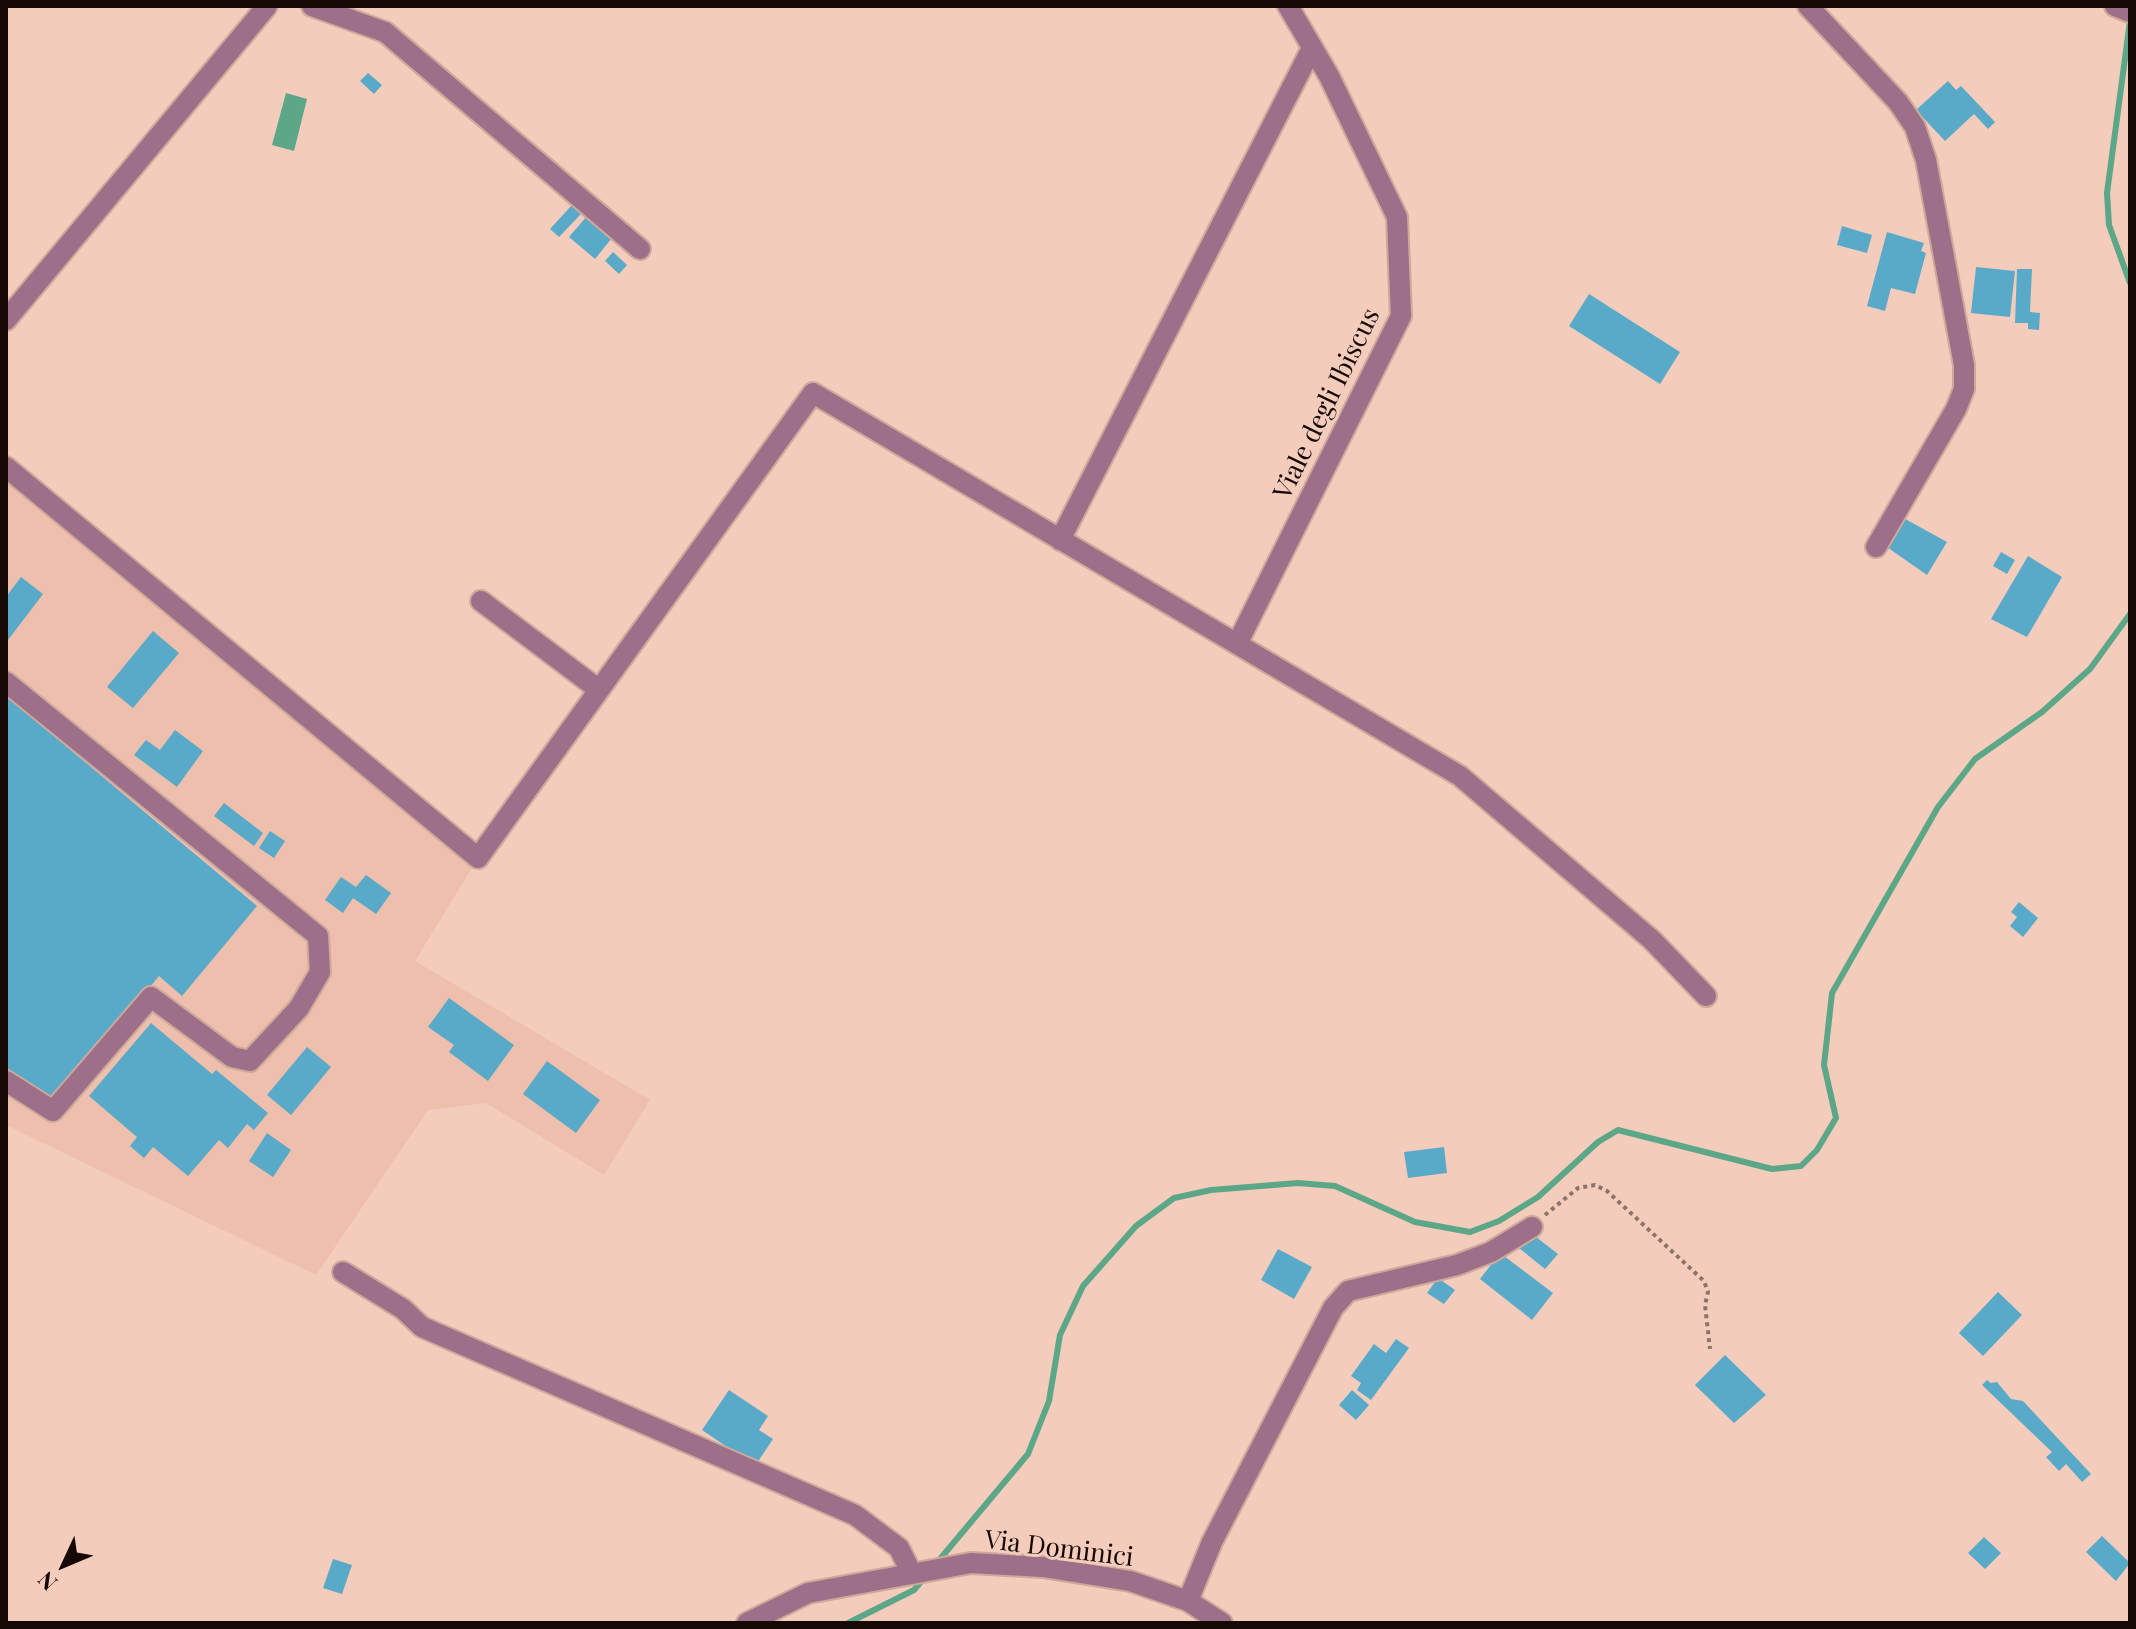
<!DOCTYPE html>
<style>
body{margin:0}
#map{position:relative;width:2136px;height:1629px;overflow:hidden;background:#f4ccbc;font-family:"Playfair Display",serif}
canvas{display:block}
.frame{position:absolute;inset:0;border:8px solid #160905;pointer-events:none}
.north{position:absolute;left:24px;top:1525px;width:80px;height:80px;-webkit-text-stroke:6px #f4ccbc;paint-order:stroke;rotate:226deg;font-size:22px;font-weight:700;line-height:32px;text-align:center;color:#160905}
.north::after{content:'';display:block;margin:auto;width:28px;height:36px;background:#160905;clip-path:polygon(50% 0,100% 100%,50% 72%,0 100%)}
</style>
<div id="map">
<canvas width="2136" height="1629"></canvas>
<div class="frame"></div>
<div class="north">N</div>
</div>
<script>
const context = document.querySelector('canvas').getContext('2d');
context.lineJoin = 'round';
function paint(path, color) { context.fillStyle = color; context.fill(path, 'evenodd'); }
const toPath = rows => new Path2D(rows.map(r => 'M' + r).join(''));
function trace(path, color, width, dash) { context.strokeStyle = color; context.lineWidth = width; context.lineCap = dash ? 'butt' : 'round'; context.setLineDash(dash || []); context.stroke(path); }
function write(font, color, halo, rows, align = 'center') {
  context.font = font + ' "Playfair Display",serif'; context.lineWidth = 6; context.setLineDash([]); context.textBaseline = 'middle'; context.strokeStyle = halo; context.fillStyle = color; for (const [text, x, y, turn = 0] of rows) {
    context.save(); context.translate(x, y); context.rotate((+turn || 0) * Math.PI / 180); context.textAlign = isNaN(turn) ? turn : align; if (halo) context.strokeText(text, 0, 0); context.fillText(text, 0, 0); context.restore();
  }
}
const built = toPath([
 [6,469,478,858,415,961,650,1100,604,1175,486,1103,428,1110,316,1275,6,1125]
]);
const water = toPath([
 [286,93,307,99,294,151,272,145]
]);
const stream = toPath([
 [2130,21,2107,193,2109,225,2130,283],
 [935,1565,1028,1454,1049,1401,1060,1335,1083,1286,1136,1226,1174,1198,1211,1190,1298,1183,1335,1186,1415,1222,1470,1232,1499,1221,1538,1197,1598,1142,1618,1130,1772,1169,1801,1166,1817,1150,1836,1118,1824,1065,1832,993,1938,807,1975,759,2042,712,2090,669,2130,614],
 [848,1623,914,1590,925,1577]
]);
const building = toPath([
 [368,73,382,85,374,94,360,81],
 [1948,81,1956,90,1961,86,1995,122,1988,129,1974,114,1945,141,1916,110],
 [572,205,581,214,559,237,550,229],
 [587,216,612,238,595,259,569,237],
 [1842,226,1872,235,1867,253,1837,245],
 [1887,232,1924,243,1921,251,1926,253,1915,294,1891,288,1885,311,1867,306],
 [613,252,627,265,619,274,605,261],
 [1976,267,2015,271,2010,317,1971,313],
 [2017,269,2032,269,2030,312,2040,313,2039,330,2028,329,2028,323,2015,323],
 [1589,294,1680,352,1660,384,1569,326],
 [1898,515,1947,542,1927,575,1881,543],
 [2001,552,2015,560,2007,574,1993,566],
 [2028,556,2062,577,2027,637,1991,619],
 [21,577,43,594,8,640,6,597],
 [153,631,179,653,133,708,107,687],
 [6,696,257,906,182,996,159,976,51,1105,6,1067],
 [175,730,203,751,177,787,134,755,146,740,160,750],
 [224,803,263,833,254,846,214,816],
 [270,831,285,841,274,858,259,848],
 [366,875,391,893,376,914,353,898,343,913,325,900,341,877,356,887],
 [2019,902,2038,918,2023,937,2010,926,2017,917,2011,912],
 [449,998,514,1045,488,1081,449,1052,454,1045,428,1027],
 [151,1023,212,1074,216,1070,268,1113,254,1130,247,1124,228,1148,219,1140,188,1176,153,1147,144,1158,130,1146,137,1137,89,1096],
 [307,1047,331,1067,291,1115,267,1095],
 [547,1061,600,1100,576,1133,523,1094],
 [267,1133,291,1150,273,1177,249,1161],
 [1444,1147,1447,1173,1408,1178,1404,1152],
 [1531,1233,1558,1254,1545,1269,1519,1248],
 [1278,1249,1312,1267,1294,1299,1261,1280],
 [1500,1253,1553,1293,1532,1320,1480,1279],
 [1438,1278,1455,1290,1444,1304,1427,1293],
 [1998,1292,2022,1315,1983,1356,1959,1333],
 [1396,1339,1409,1348,1371,1400,1357,1390,1361,1383,1351,1376,1374,1344,1386,1353],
 [1725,1355,1766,1395,1734,1423,1695,1385],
 [1987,1380,1991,1383,1997,1382,2011,1399,2023,1401,2091,1474,2082,1482,2066,1464,2059,1471,2046,1457,2052,1452,1982,1385],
 [729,1390,768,1416,759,1430,773,1439,755,1466,702,1430],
 [1352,1390,1369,1405,1356,1420,1339,1405],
 [2102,1536,2130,1563,2116,1581,2086,1552],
 [1984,1537,2001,1553,1985,1569,1968,1553],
 [333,1559,352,1565,342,1594,323,1588]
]);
const path = toPath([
 [1545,1215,1578,1188,1595,1185,1607,1191,1704,1281,1708,1292,1705,1305,1710,1349]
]);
const minor = toPath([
 [312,6,385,32,640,249],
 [1808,6,1898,102,1915,127,1926,160,1964,365,1964,389,1956,409,1876,547],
 [2115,6,2130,12],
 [6,320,267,6],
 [6,467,478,858,813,393,1460,776,1652,940,1706,996],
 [1060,540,1312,48],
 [481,601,598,689],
 [1237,644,1401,316,1397,217,1329,76,1288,6],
 [6,682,318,936,320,972,299,1008,250,1061,232,1057,151,997,53,1111,6,1081],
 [343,1272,403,1309,422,1327,855,1515,899,1548,912,1574],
 [1188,1601,1212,1542,1333,1308,1348,1291,1457,1265,1491,1252,1532,1227],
 [747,1623,808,1593,971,1563,1043,1567,1130,1581,1188,1601,1222,1623]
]);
const streetNames = [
 ["Viale degli Ibiscus",1327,404,-64],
 ["Via Dominici",1059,1549,7]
];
paint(built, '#edbfac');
paint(water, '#5ba787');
trace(stream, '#5ba787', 6);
paint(building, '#59aac8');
trace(minor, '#cca99b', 24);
trace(path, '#8f7369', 4, [4, 4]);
trace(minor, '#9d6f89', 20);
write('26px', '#160905', '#f4ccbc', streetNames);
</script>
